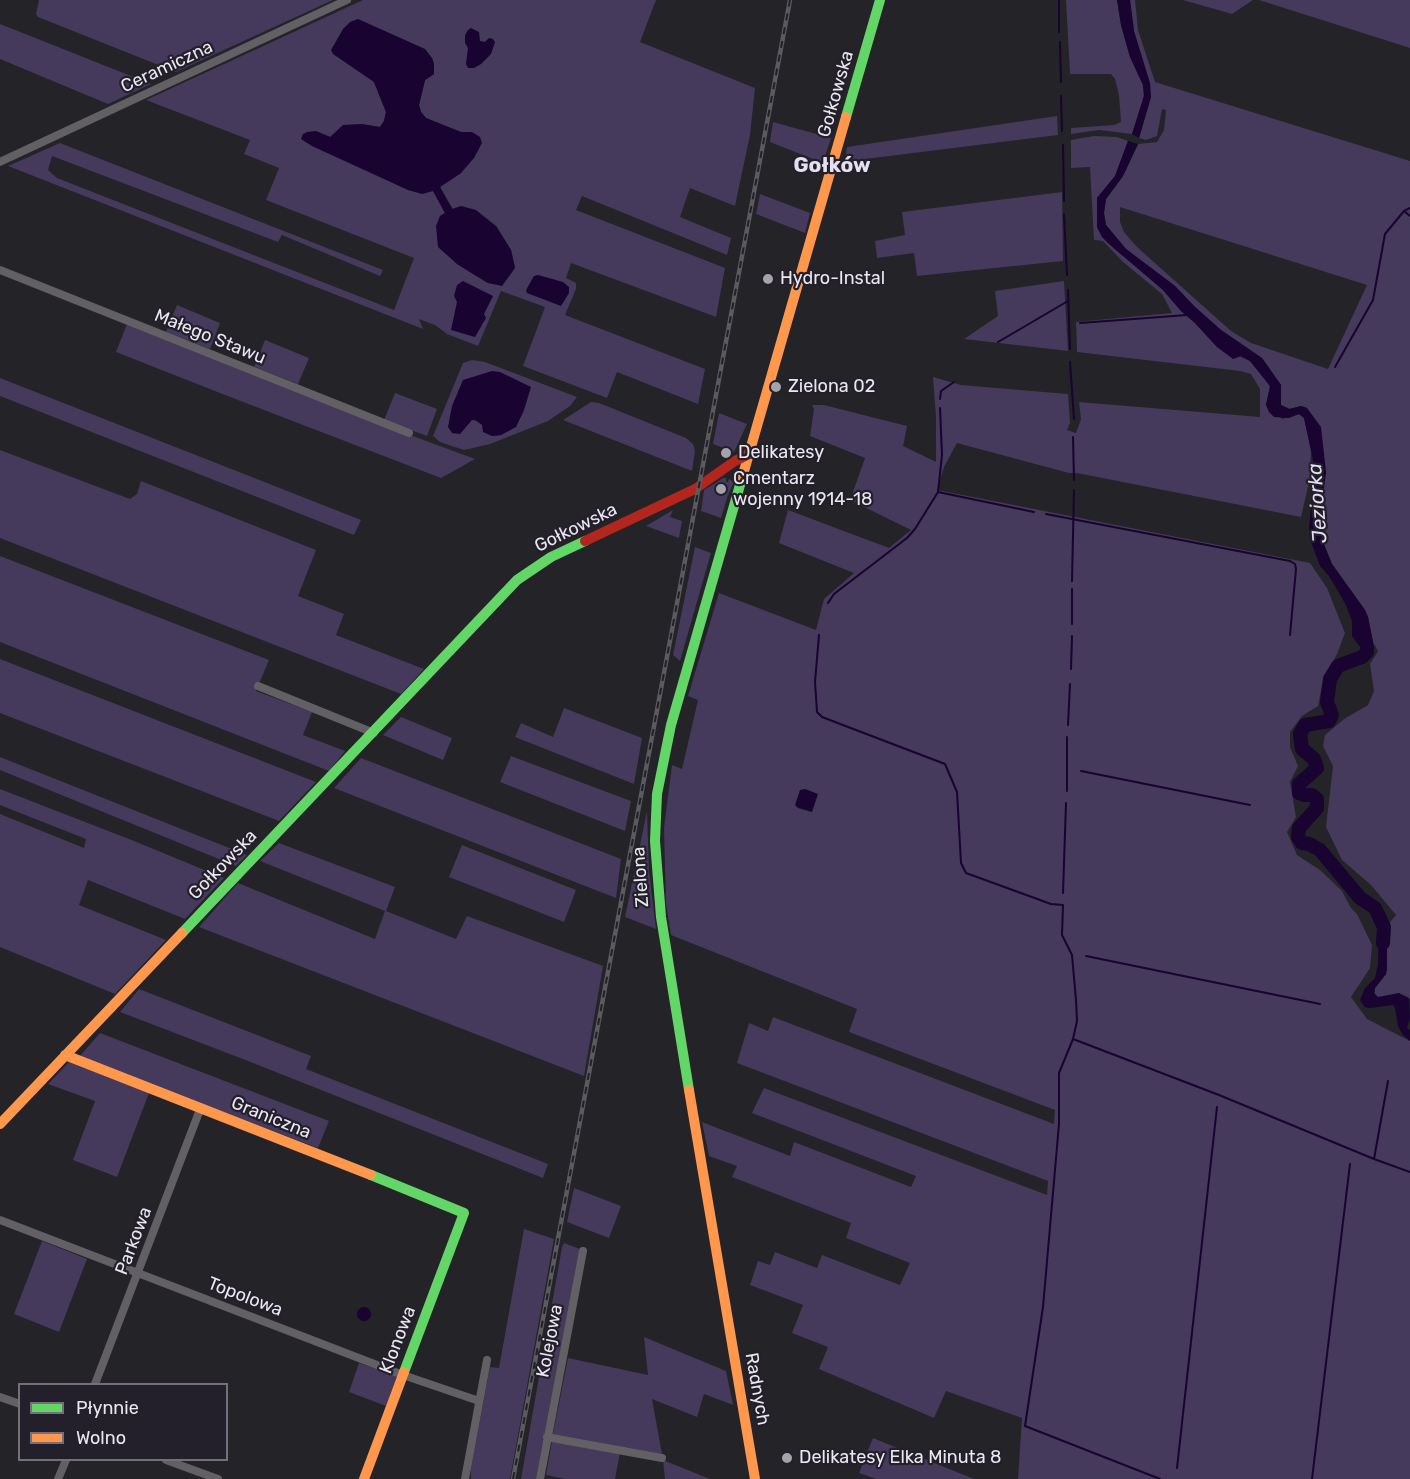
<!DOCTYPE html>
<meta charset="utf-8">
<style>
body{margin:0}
#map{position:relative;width:1410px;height:1479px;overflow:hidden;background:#242328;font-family:Rubik,sans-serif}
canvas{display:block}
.legend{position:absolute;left:18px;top:1383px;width:210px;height:78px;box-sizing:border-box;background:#23202b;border:2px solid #737079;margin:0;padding:8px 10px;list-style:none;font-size:18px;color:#eae7ef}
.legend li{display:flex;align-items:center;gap:12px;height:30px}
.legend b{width:30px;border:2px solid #737079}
</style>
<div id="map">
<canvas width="1410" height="1479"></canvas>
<ul class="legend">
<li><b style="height:8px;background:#63d668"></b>Płynnie</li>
<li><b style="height:8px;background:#ff974d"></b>Wolno</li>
</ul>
</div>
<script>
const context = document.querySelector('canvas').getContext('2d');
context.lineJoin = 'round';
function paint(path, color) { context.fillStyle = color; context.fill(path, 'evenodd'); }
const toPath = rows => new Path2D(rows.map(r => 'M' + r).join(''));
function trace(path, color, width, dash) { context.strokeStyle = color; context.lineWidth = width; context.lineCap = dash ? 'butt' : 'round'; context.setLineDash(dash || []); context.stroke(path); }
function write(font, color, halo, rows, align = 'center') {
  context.font = font + ' Rubik,sans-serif'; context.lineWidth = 4.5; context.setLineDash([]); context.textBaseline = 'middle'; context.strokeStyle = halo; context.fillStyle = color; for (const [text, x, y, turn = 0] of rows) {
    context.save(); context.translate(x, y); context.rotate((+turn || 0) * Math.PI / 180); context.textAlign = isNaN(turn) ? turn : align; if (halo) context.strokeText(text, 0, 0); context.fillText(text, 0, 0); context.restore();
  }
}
const green = toPath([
 [39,0,333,0,176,72,38,17,36,14],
 [363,0,656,0,640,42,755,88,750,135,735,206,690,188,680,217,731,238,727,255,582,196,576,210,725,268,716,317,571,263,566,278,576,283,576,289,565,315,705,369,698,404,617,372,607,398,523,366,545,307,501,291,478,346,447,334,435,325,419,319,423,329,8,166,60,143,383,270,380,276,282,235,278,242,52,156,48,170,57,178,394,310,414,258,266,200,279,168,244,154,250,140,146,100],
 [432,58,434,64,434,74,425,80,419,105,421,112,426,118,443,125,461,132,472,132,461,173,440,187,453,209,496,226,511,250,515,268,488,283,457,264,445,213,433,191,316,131,330,137,361,124,380,127,384,121,386,112,374,82,364,73],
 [1066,0,1117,0,1121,25,1130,57,1143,85,1144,96,1132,134,1099,130,1071,134,1071,128,1114,125,1121,122,1119,95,1115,79,1111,74,1070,74],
 [1130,0,1135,0,1138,30,1155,82,1410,161,1410,999,1378,997,1375,996,1375,988,1386,974,1387,968,1387,926,1396,915,1371,885,1342,860,1326,827,1333,766,1323,746,1325,735,1344,719,1368,705,1374,691,1370,664,1378,651,1373,642,1368,617,1365,610,1332,564,1323,542,1323,495,1326,472,1307,408,1301,406,1290,409,1281,405,1281,385,1262,358,1221,330,1194,306,1175,286,1126,249,1106,225,1104,213,1106,199,1123,176,1138,144,1157,142,1164,130,1166,110,1162,109,1157,136,1146,140,1139,138,1151,97,1134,31],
 [1120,207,1367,285,1328,369,1251,343,1231,331,1137,247,1124,232,1120,222],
 [1183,0,1253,0,1232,14],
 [1259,0,1410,0,1410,48],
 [0,24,48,43,151,84,108,104,0,59],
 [1057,116,1058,135,849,161,845,159,847,147],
 [773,122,831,138,823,163,770,142],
 [1094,136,1117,137,1128,141,1115,176,1097,198,1097,227,1102,237,1163,290,1181,311,1195,323,1217,347,1250,361,1270,386,1266,405,1282,419,1299,414,1304,418,1311,450,1310,478,1301,517,1077,473,1069,473,957,443,944,467,937,490,1310,563,1327,588,1345,633,1337,654,1323,681,1318,706,1302,716,1290,732,1290,747,1298,766,1290,782,1296,817,1287,832,1297,855,1320,870,1342,891,1351,908,1357,914,1372,945,1370,968,1351,997,1367,1019,1410,1041,1410,1479,1018,1479,1022,1418,946,1391,934,1418,819,1369,828,1347,792,1333,803,1305,750,1285,758,1261,770,1265,775,1252,817,1268,822,1255,900,1285,910,1263,846,1238,851,1223,732,1177,737,1166,709,1156,702,1122,790,1156,794,1142,911,1187,916,1176,752,1113,764,1088,1047,1195,1048,1181,737,1063,749,1023,768,1031,773,1017,1054,1124,1055,1110,849,1032,857,1009,671,935,666,904,664,828,672,765,682,769,698,700,688,696,719,593,816,630,824,599,854,573,779,543,788,510,889,548,911,530,850,500,865,458,810,436,814,409,812,405,824,405,907,426,903,446,936,462,936,417,933,377,961,385,1068,394,1070,423,1067,430,1076,433,1081,419,1079,402,1260,417,1260,389,1251,374,1240,371,1077,352,1076,322,1172,313,1162,294,1123,262,1103,241,1094,240,1090,167,1071,168,1071,140],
 [1062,192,1063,261,917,276,914,253,877,258,875,241,905,235,902,212],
 [760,194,810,213,805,233,756,214],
 [1064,281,1068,351,964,339,998,316,995,291],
 [177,305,220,323,210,349,166,332],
 [127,324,383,425,475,459,441,478,225,395,116,352],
 [265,340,309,358,298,384,254,367],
 [472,360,485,362,577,397,570,406,548,421,490,444,464,450,440,442,433,436,463,363],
 [524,410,516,426,501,435,492,436,479,421,472,420],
 [0,378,56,400,361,520,354,535,0,396],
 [395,393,437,409,427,436,384,420],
 [591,402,599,403,686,438,693,444,695,451,692,471,563,420],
 [719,413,747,424,734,452,713,444],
 [0,450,130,499,137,494,141,481,316,550,298,596,344,614,336,635,424,669,401,694,0,538],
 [723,478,726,478,726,482,728,482,729,479,734,482,728,495,721,518,701,511,704,490],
 [673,510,670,517,682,521,679,538,646,526],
 [695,547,711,553,680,661,673,655],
 [0,556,269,660,256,691,312,712,303,735,345,751,329,771,0,642],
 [0,659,316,782,279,821,0,713],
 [564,708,642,738,634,784,515,737,521,723,553,737],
 [401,717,452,738,443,760,383,735],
 [511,756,631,801,625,831,500,782],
 [0,757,247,855,236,866,0,770],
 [361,758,621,859,616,898,334,788],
 [0,789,129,839,224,878,185,919,88,880,79,905,166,940,115,994,0,947,0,814,84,848,86,839,0,805],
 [647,811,649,870,656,929,625,917],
 [279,843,395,887,386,911,456,939,467,916,603,966,584,1076,199,927,238,883,375,939,385,911,260,861],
 [462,845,576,890,564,922,449,877],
 [139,989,311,1056,306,1069,548,1164,543,1178,248,1061,120,1012],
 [100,1033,329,1121,318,1148,79,1057],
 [69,1062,149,1093,117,1177,73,1160,95,1101,48,1084],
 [574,1188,621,1206,609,1238,567,1222],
 [524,1229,554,1239,510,1479,471,1479,471,1468,490,1367,499,1368],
 [42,1241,87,1259,59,1332,14,1314],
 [564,1243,580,1249,536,1479,521,1479,562,1247],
 [644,1337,726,1371,733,1405,704,1394,697,1417,652,1399,662,1454,553,1434,568,1358,648,1375],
 [359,1363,397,1376,386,1406,349,1392],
 [873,1438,974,1479,876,1479,859,1473],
 [552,1441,620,1453,615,1479,565,1479,546,1475],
 [663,1460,710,1479,665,1479]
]);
const water = toPath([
 [1117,0,1130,0,1134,31,1150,83,1151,97,1139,138,1132,134,1144,96,1143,85,1130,57,1121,25],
 [358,19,425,49,432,58,434,64,434,74,425,80,419,105,421,112,426,118,461,132,472,132,480,137,482,143,474,158,461,173,440,187,452,209,461,206,476,210,496,226,511,250,515,268,502,286,488,283,478,277,457,264,438,247,436,226,440,216,445,213,433,191,422,194,408,190,312,146,301,139,303,134,307,132,316,131,330,137,343,125,361,124,380,127,384,121,386,112,374,82,333,54,331,50,343,29,350,22],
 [471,28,479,32,480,41,485,42,489,38,493,39,495,42,491,54,481,64,474,68,468,68,466,64,468,48,465,43,465,35,468,30],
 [1128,141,1138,144,1123,176,1106,199,1104,213,1106,225,1126,249,1175,286,1194,306,1221,330,1262,358,1281,385,1281,405,1289,409,1301,406,1307,408,1321,427,1326,472,1323,495,1323,542,1332,564,1365,610,1368,617,1373,642,1373,652,1369,658,1358,664,1354,655,1360,652,1361,648,1352,636,1352,621,1346,605,1329,576,1320,566,1310,539,1309,527,1314,477,1313,460,1304,418,1299,414,1289,418,1274,417,1269,412,1266,405,1270,386,1250,361,1241,356,1233,359,1217,347,1195,323,1181,311,1163,290,1110,245,1102,237,1097,227,1097,198,1115,176],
 [538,275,563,282,569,287,569,293,561,306,527,293,526,290,534,276],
 [463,281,493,296,484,314,486,318,475,337,451,330,457,302,454,296,457,285],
 [492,371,500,372,531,387,524,410,516,427,501,435,492,436,483,432,482,425,475,420,472,420,460,434,452,433,448,427,452,406,463,380],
 [805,789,818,794,812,812,798,808,795,805,800,790],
 [1379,925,1387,926,1387,968,1386,974,1375,988,1374,993,1378,997,1399,993,1409,998,1410,1018,1407,1028,1410,1030,1410,1041,1402,1034,1398,1026,1395,1008,1393,1005,1370,1008,1365,1007,1360,1000,1365,988,1375,978,1378,965],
 '357 1314a7 7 0 1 1 14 0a7 7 0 1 1-14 0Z'
]);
const stream = toPath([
 [1059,0,1059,32],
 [1060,42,1061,82],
 [1061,96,1062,131],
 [1063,145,1064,201],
 [1404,211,1410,216],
 [1064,214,1067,275],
 [1068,290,1070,349],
 [1080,323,1187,315],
 [998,342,1068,301],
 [1070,362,1074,419],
 [1335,367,1373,300,1385,234,1404,211,1410,208],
 [940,399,941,391,954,382],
 [1073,437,1074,480],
 [938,492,942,455,940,408],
 [1046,514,1290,561,1295,564,1296,569,1290,635],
 [1072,581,1074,490],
 [828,603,834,594,907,538,915,529,938,492,1034,512],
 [1072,624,1072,589],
 [819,635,815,682,817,712,822,717,945,764,957,792,961,863,966,873,1051,904,1063,905,1062,935,1072,955,1076,1000,1077,1021,1073,1039,1219,1095,1374,1159,1388,1081],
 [1071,669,1072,636],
 [1068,725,1070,684],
 [1081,771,1250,805],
 [1067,791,1067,737],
 [1063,893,1066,803],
 [1086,956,1320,1004],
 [1073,1039,1059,1073,1059,1124,1043,1307,1025,1426,1160,1479],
 [1374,1159,1410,1172],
 [1177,1468,1217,1107],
 [1312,1479,1350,1164]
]);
const river = toPath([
 [1367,648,1367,652,1362,657,1338,666,1330,679,1327,702,1332,715,1329,721,1305,725,1300,734,1302,749,1314,759,1317,768,1299,784,1299,793,1304,795,1312,795,1317,799,1317,808,1299,828,1298,837,1302,843,1309,844,1320,850,1360,898,1375,908,1384,927,1383,943]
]);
const street = toPath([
 [0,162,347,0],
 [0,270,409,433],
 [258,686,374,733],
 [0,1220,403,1375,479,1401],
 [95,1384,201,1107],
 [0,1397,20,1404],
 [547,1437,662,1458],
 [166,1460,218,1479],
 [58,1479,66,1460],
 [465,1479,487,1360],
 [540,1479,583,1251]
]);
const fast = toPath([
 [846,117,880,0],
 [182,933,517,580,551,557,585,541],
 [689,1090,661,917,655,841,657,794,671,725,742,478],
 [371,1175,464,1213,404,1372]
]);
const slow = toPath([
 [742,478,846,117],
 [65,1055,371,1175],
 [689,1090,755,1479],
 [0,1124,182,933],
 [364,1479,404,1372]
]);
const jam = toPath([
 [585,541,695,489,735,461,749,454]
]);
const rail = toPath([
 [513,1479,790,0]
]);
const markers = [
 [768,279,6,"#a5a2a9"],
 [776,387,6,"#a5a2a9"],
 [726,453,6,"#a5a2a9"],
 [721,489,6,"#a5a2a9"],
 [787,1458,6,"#a5a2a9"]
];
const streetNames = [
 ["Ceramiczna",167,67,-25],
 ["Gołkowska",836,94,-74],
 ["Małego Stawu",210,337,22],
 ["Gołkowska",576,528,-26],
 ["Gołkowska",223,865,-46],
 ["Zielona",641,877,-94],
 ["Graniczna",271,1118,22],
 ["Parkowa",134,1241,-69],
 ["Topolowa",245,1297,21],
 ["Klonowa",398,1340,-69],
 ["Kolejowa",550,1341,-79],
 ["Radnych",757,1389,80]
];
const poiNames = [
 ["Hydro-Instal",780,279],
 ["Zielona 02",788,387],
 ["Delikatesy",738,453],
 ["Cmentarz",733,479],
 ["wojenny 1914-18",733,500],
 ["Delikatesy Elka Minuta 8",799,1458]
];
const waterNames = [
 ["Jeziorka",1318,503,-94]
];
const quarterNames = [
 ["Gołków",832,166]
];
paint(green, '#45395c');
paint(water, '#180331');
trace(stream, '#180331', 2);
trace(river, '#180331', 14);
trace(street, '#626065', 8);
trace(fast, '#63d668', 10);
trace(slow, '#ff974d', 10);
trace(jam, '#b3261e', 10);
trace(rail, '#5b5a5f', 4.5);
trace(rail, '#23202b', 2, [7]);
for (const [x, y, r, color] of markers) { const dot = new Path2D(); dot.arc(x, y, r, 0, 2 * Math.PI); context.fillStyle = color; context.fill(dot); trace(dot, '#23202b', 2); }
write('18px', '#eae7ef', '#23202b', streetNames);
write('18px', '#eae7ef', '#23202b', poiNames, 'left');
write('italic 20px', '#e4def1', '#23202b', waterNames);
write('bold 21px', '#e4e0ef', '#23202b', quarterNames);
</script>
